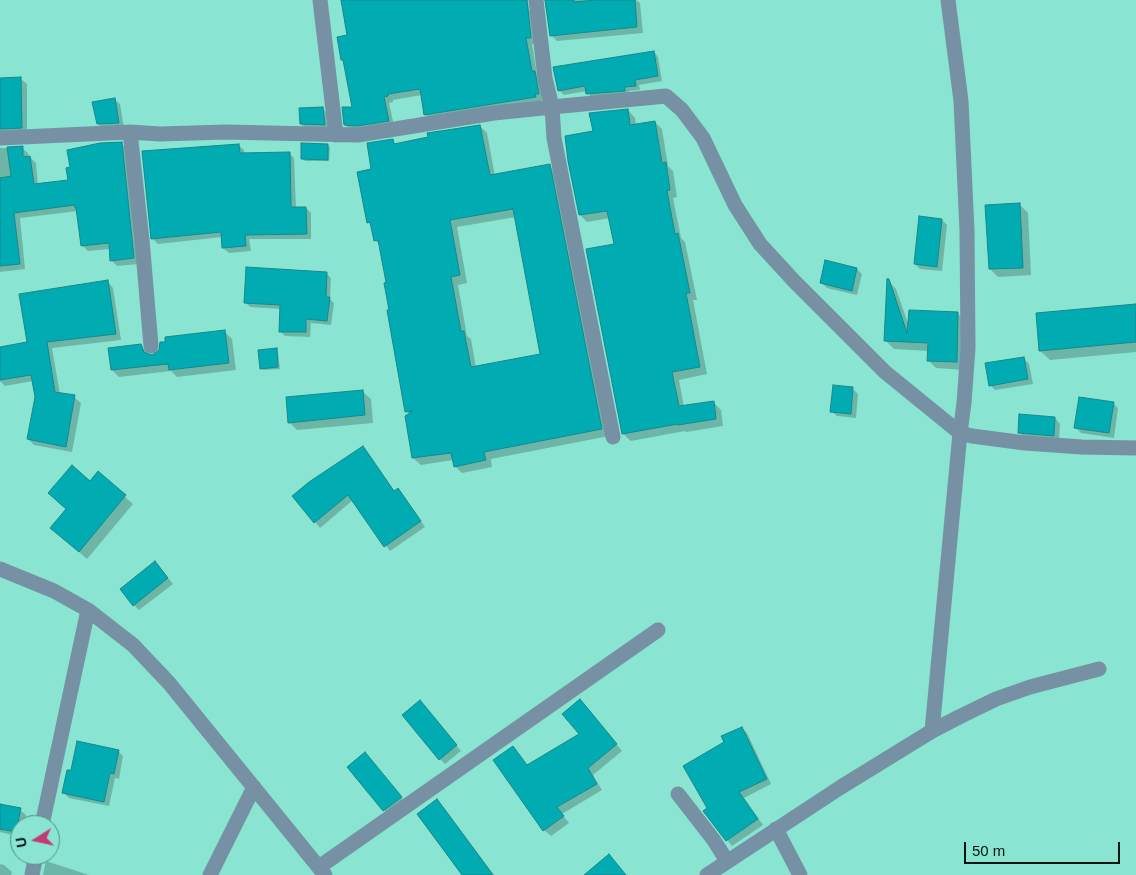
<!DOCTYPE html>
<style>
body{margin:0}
#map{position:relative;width:1136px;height:875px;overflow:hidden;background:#89e4d1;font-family:Arial,sans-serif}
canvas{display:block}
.north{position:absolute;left:10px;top:815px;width:50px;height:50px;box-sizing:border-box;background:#89e4d1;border:1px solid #529184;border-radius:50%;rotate:260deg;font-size:14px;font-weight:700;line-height:20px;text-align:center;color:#001510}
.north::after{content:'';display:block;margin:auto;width:18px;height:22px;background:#c33a74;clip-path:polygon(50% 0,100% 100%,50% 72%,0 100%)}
.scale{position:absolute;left:964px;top:842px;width:156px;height:22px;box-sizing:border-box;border:2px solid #001510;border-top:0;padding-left:6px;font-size:15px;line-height:18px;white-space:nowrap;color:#001510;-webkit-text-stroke:4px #89e4d1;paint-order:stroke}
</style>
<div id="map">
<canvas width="1136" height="875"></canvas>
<div class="north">U</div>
<div class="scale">50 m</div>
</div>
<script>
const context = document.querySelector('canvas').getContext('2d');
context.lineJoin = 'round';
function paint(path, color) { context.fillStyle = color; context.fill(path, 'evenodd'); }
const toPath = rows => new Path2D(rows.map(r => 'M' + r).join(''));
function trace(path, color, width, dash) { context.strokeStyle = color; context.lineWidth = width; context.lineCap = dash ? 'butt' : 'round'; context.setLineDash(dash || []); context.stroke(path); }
const shadow = toPath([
 [342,0,528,0,529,10,533,14,536,44,532,44,537,74,540,78,544,99,541,100,541,102,431,120,425,114,422,95,393,100,393,102,389,103,394,126,352,131,345,125,353,108,345,63,342,60,349,36],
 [563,0,636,0,640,3,643,33,557,41,551,35],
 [654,52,658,57,662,81,639,85,640,90,629,91,629,95,592,98,587,91,564,95,559,90],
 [21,79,27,84,27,133,0,136,0,80],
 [114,99,120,104,124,128,103,129,98,124],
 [323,109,328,114,330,130,307,129,301,124],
 [628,110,635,118,636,125,655,122,662,129,668,166,673,171,677,197,673,198,681,238,685,242,697,300,693,300,707,374,679,380,684,407,713,402,721,410,723,426,686,432,685,431,631,441,623,434,587,250,616,245,610,218,587,222,580,215,594,132],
 [480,126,487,133,495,176,549,166,557,173,609,436,491,459,492,467,462,473,455,466,453,460,421,465,413,458,406,417,410,415,406,411,388,283,380,245,375,240,372,227,368,222,373,170,392,140,396,144],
 [516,217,542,355,476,368,471,339,467,336,458,285,467,283,457,227],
 [121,143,127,149,139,264,117,266,111,260,110,249,88,251,82,245,78,211,20,218,25,269,0,272,0,148,22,148,28,153,28,158,30,157,36,163,38,185,69,181],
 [238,145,244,150,244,154,289,153,294,158,296,208,306,208,311,213,311,239,249,239,251,251,229,253,223,248,222,237,158,244,153,239],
 [327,145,330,147,329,161,305,161,303,159],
 [1020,205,1028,213,1031,275,998,277,990,269],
 [942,220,947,225,942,271,920,269,915,264],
 [857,269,862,274,857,295,827,288,822,283],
 [326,273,331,278,330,299,334,303,331,325,311,323,310,337,285,336,280,331,281,309,250,307,246,303],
 [107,281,113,288,121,340,52,348,60,394,74,397,81,403,72,452,34,445,28,439,36,397,33,381,5,386,0,381,0,348,29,343],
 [888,281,896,289,909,326,958,314,966,322,965,370,936,368,928,360,929,351,894,349,886,341],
 [1136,305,1136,352,1050,360,1040,351],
 [225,332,232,339,236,370,177,377,171,371,119,377,112,370,141,346,149,355,152,357,160,351],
 [276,350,278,352,280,369,264,370,261,368],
 [1024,358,1029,364,1033,384,995,390,990,385],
 [853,389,858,394,856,418,837,416,831,411],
 [362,391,371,399,373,423,297,430,289,422],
 [1113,403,1118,408,1114,438,1081,433,1076,428],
 [1055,418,1060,424,1059,440,1024,437,1019,432],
 [363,447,395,492,398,489,403,495,425,527,390,551,353,500,320,528,294,496],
 [98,473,133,504,87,559,60,535,90,482],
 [155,562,173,584,139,610,134,605],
 [425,707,461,751,445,764,440,759],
 [586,707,622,751,593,775,602,790,562,814,569,823,551,836,544,830,513,747,528,766,581,735],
 [742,728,747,733,771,784,744,798,763,825,732,846,705,811,709,808,726,743],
 [118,751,123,756,119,779,115,778,109,806,69,798,64,793],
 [370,759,406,803,389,815,384,810],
 [437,801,445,809,494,875,463,875],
 [0,805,20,810,26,815,23,825,20,825,20,837,0,832],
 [46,861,89,875,43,875],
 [0,864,4,865,12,872,11,875,0,875]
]);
const building = toPath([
 [341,0,527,0,531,38,526,38,532,71,535,71,539,94,535,94,536,97,424,115,420,89,388,94,388,96,384,97,389,121,357,126,344,125,342,107,352,107,343,60,341,60,337,37,347,35,341,0],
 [545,0,574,0,574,2,595,0,635,0,637,27,550,36,545,0],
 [654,51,658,76,635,80,636,86,625,87,625,91,586,94,585,86,558,91,553,67,654,51],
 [21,77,22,128,0,129,0,78,21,77],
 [115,98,119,123,97,124,92,102,115,98],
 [323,107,325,125,300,124,299,108,323,107],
 [628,109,630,125,655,121,662,163,666,162,670,190,667,191,675,234,678,233,690,293,686,293,700,367,672,372,679,406,714,401,716,419,678,425,678,424,622,434,586,249,614,244,607,211,579,215,568,161,565,136,593,131,589,113,628,109],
 [480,125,490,175,550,164,602,429,484,452,486,460,454,467,451,453,412,458,405,416,413,411,405,412,387,310,389,310,384,283,386,282,378,240,374,241,370,222,367,223,357,172,371,169,367,143,393,139,394,144,428,137,427,133,480,125],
 [513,209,540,354,471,367,464,331,461,331,451,277,460,275,450,220,513,209],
 [122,142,134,258,110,261,109,243,81,246,76,208,75,208,75,205,14,213,20,264,0,266,0,178,11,176,7,147,23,146,23,157,30,156,34,184,68,180,66,168,70,167,67,150,100,143,122,142],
 [301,143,328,144,328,160,301,159,301,143],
 [239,144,240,153,290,152,291,207,306,207,307,234,245,235,246,246,222,248,221,232,151,239,142,151,239,144],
 [1020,203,1023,268,989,269,985,205,1020,203],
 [919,216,942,219,937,267,914,264,919,216],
 [825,260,857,268,852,291,820,283,825,260],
 [246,267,327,272,326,297,330,297,327,321,306,319,306,332,279,332,280,305,244,303,246,267],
 [887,279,889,279,907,333,909,310,958,312,957,362,927,361,928,343,884,341,887,279],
 [108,280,116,334,47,342,55,392,75,395,66,447,27,439,35,397,31,375,0,380,0,347,27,342,19,294,108,280],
 [1136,304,1136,342,1039,351,1036,313,1136,304],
 [225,330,229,363,169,370,168,364,111,370,108,348,141,344,144,352,152,355,159,350,160,342,165,342,165,337,225,330],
 [277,348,278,367,260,369,258,350,277,348],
 [1024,357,1028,379,989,386,985,363,1024,357],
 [833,385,853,387,851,414,830,412,833,385],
 [363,390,365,415,288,423,286,397,363,390],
 [1079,397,1114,402,1109,433,1074,428,1079,397],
 [1019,414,1055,417,1054,436,1018,433,1019,414],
 [363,446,394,491,398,488,421,521,384,547,348,495,314,523,292,496,309,482,363,446],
 [72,465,90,481,98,471,126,495,79,552,50,528,66,509,48,493,72,465],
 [155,561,168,578,133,606,120,589,155,561],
 [580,699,617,744,588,768,597,784,557,807,564,816,543,831,493,760,513,746,527,765,579,734,562,714,580,699],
 [420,700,457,745,439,760,402,715,420,700],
 [742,727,767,779,739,792,758,819,726,841,703,811,707,808,683,766,724,742,721,736,742,727],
 [77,741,119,750,114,774,110,773,104,802,62,793,67,770,71,770,77,741],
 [365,752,402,797,383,811,347,767,365,752],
 [437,799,493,875,462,875,417,814,437,799],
 [0,804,21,808,16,832,0,829,0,804],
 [609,854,626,875,584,875,609,854]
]);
const minor = toPath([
 [320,0,336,135],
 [130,132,142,240,151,346],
 [0,138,130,132,160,134,226,132,358,135,494,113,552,107,545,78,536,0],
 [613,437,554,138,552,107,666,96,682,110,703,138,735,205,760,244,794,281,885,372,960,433,972,436,1025,443,1082,447,1136,448],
 [0,569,54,591,88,610,133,645,169,683,325,875],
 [932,731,960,433,964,403,968,348,967,231,961,101,948,0],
 [678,794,713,839,727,861],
 [42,825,88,610],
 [776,829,800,875],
 [319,867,658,630],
 [32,875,36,855],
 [210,875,254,787],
 [707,875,841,787,932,731,959,717,996,699,1030,687,1099,669]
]);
paint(shadow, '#0003');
paint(building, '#00abb1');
trace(building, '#17888c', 1);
trace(minor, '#7691a4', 15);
</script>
